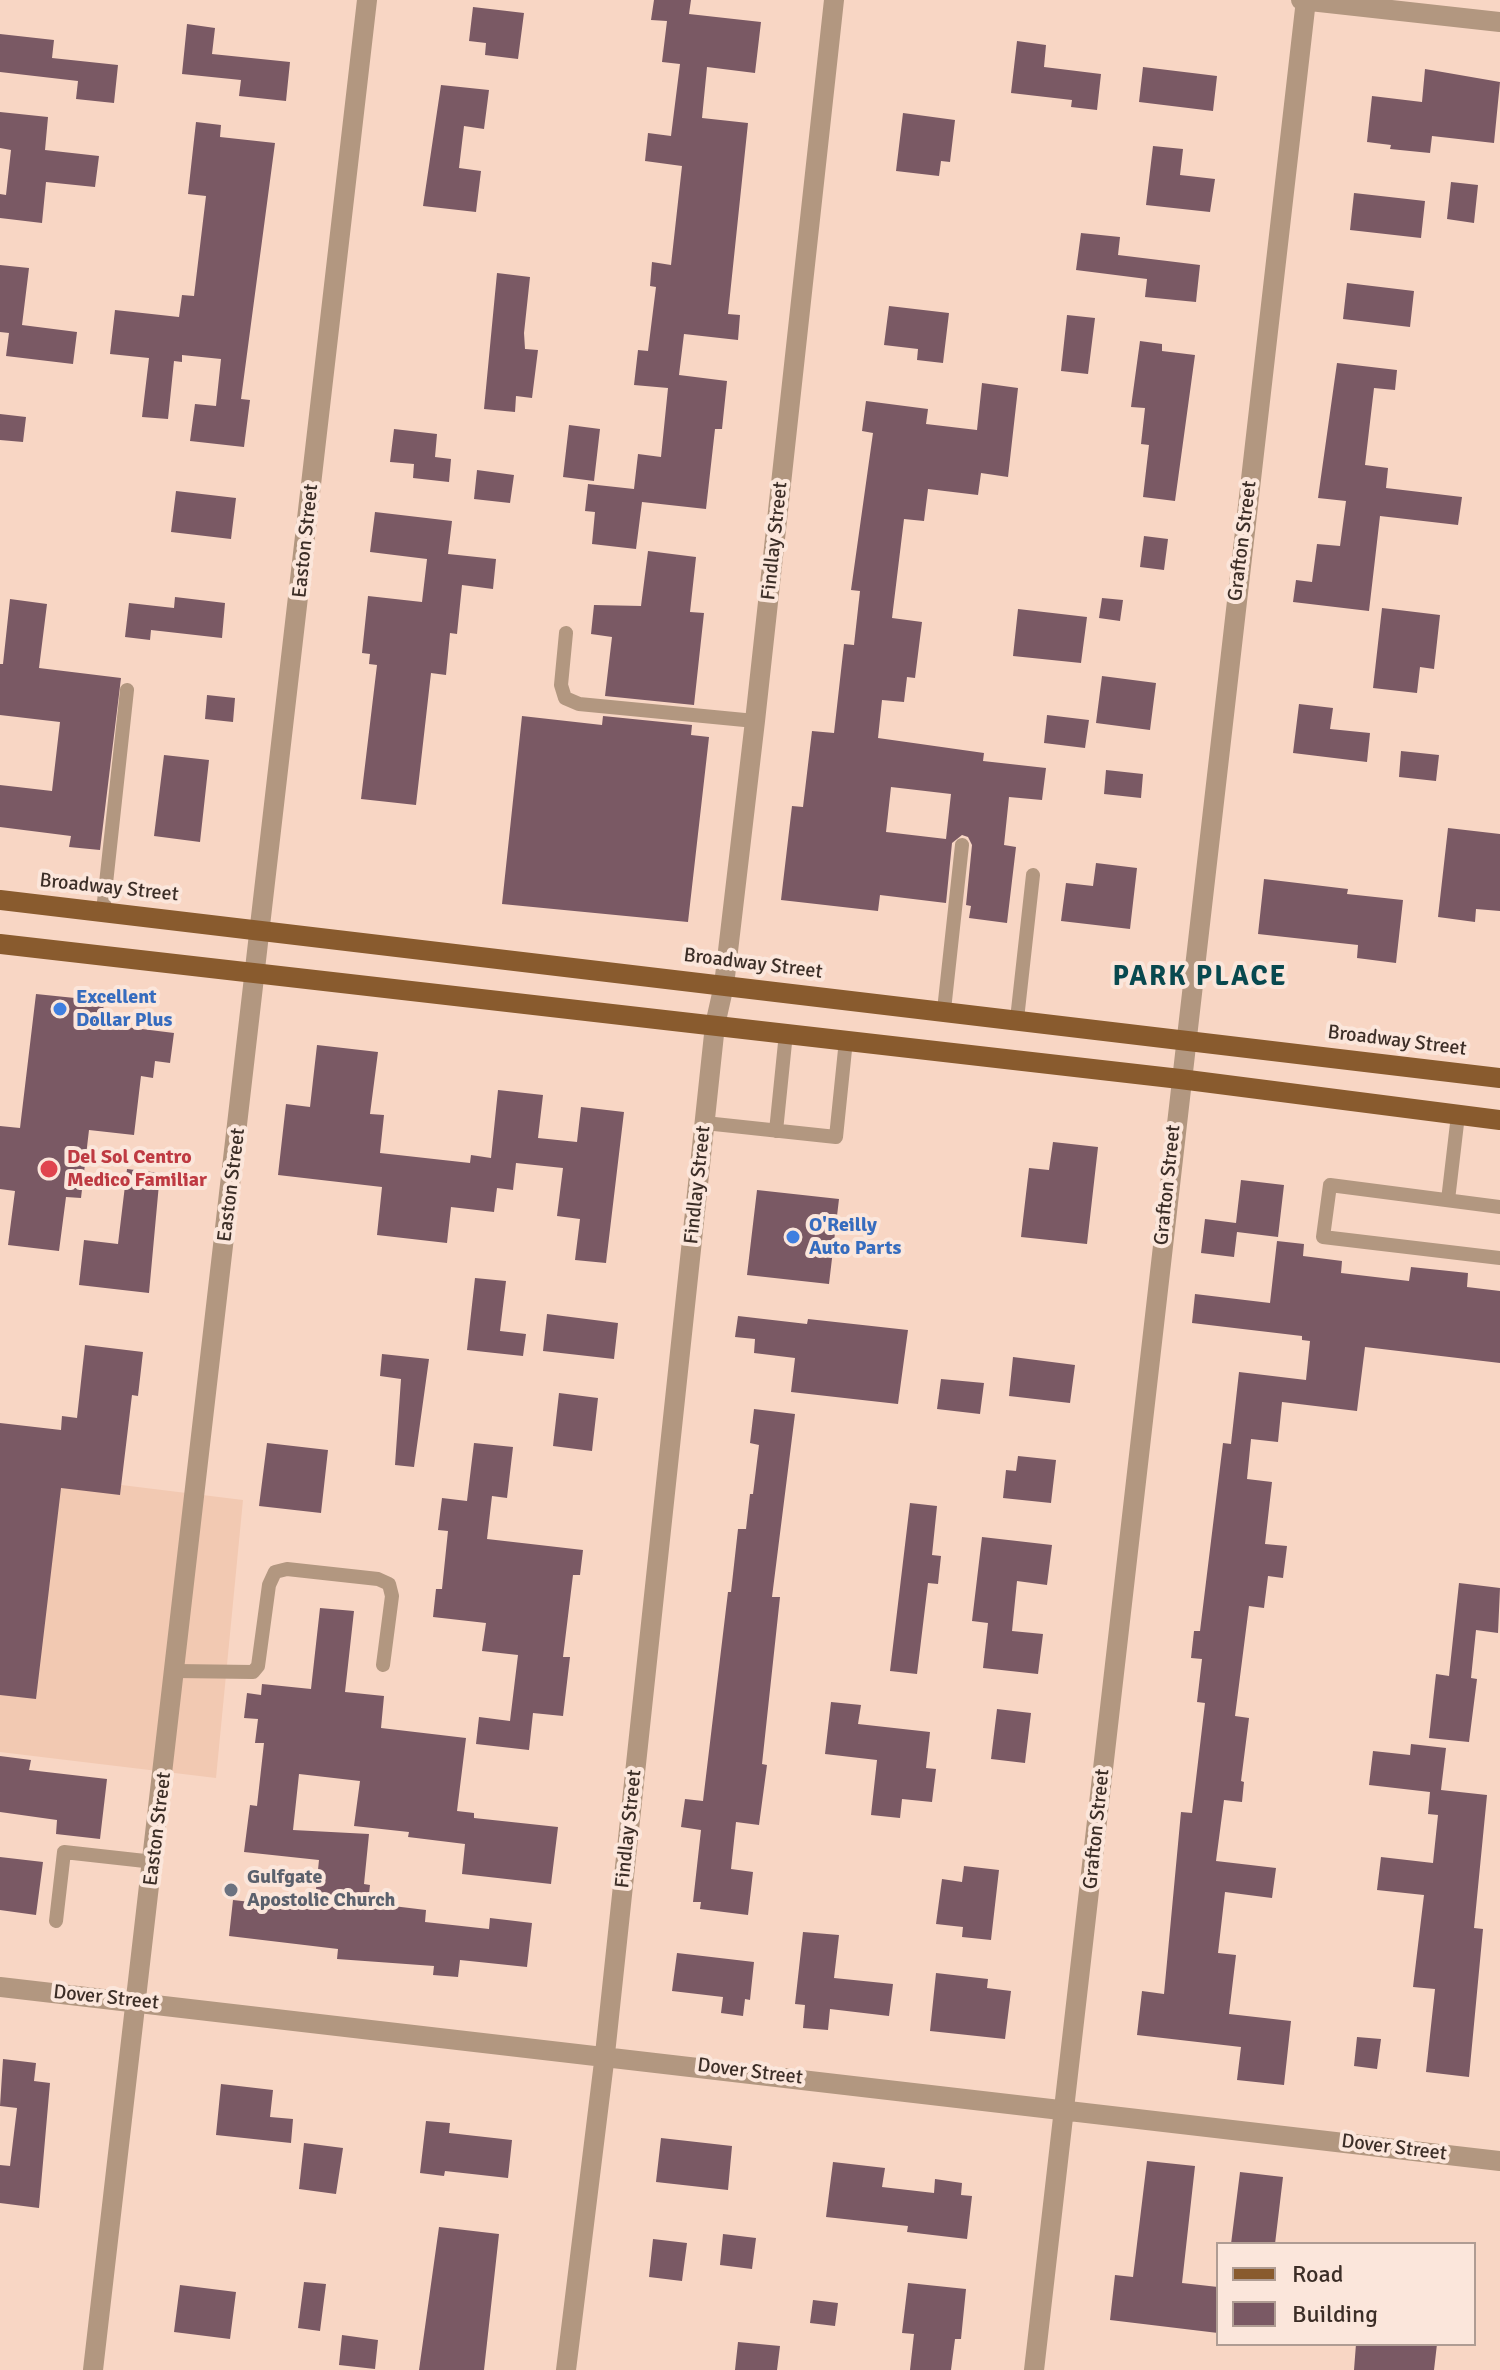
<!DOCTYPE html>
<style>
body{margin:0}
#map{position:relative;width:1500px;height:2370px;overflow:hidden;background:#f8d6c4;font-family:Signika,sans-serif}
canvas{display:block}
.legend{position:absolute;left:1216px;top:2242px;width:260px;height:104px;box-sizing:border-box;background:#fbe6db;border:2px solid #af9c93;margin:0;padding:10px 14px;list-style:none;font-size:24px;color:#3c2e27}
.legend li{display:flex;align-items:center;gap:16px;height:40px}
.legend b{width:40px;border:2px solid #af9c93}
</style>
<div id="map">
<canvas width="1500" height="2370"></canvas>
<ul class="legend">
<li><b style="height:10px;background:#895b2e"></b>Road</li>
<li><b style="height:22px;background:#7a5964"></b>Building</li>
</ul>
</div>
<script>
const context = document.querySelector('canvas').getContext('2d');
context.lineJoin = 'round';
function paint(path, color) { context.fillStyle = color; context.fill(path, 'evenodd'); }
const toPath = rows => new Path2D(rows.map(r => 'M' + r).join(''));
function trace(path, color, width, dash) { context.strokeStyle = color; context.lineWidth = width; context.lineCap = dash ? 'butt' : 'round'; context.setLineDash(dash || []); context.stroke(path); }
function write(font, color, halo, rows, align = 'center') {
  context.font = font + ' Signika,sans-serif'; context.lineWidth = 8; context.setLineDash([]); context.textBaseline = 'middle'; context.strokeStyle = halo; context.fillStyle = color; for (const [text, x, y, turn = 0] of rows) {
    context.save(); context.translate(x, y); context.rotate((+turn || 0) * Math.PI / 180); context.textAlign = isNaN(turn) ? turn : align; if (halo) context.strokeText(text, 0, 0); context.fillText(text, 0, 0); context.restore();
  }
}
const built = toPath([
 [0,1470,243,1500,216,1778,0,1752]
]);
const building = toPath([
 [654,0,691,0,689,14,761,22,755,73,707,67,702,118,748,123,728,314,740,315,738,340,684,334,679,375,727,381,722,429,715,429,706,509,642,502,636,549,592,544,595,512,585,511,588,484,634,489,638,454,661,457,668,388,634,385,638,350,648,351,656,287,650,286,652,262,671,265,682,166,645,161,648,133,671,136,680,64,662,62,667,21,651,20],
 [473,7,524,13,518,59,485,55,486,43,469,41],
 [187,24,215,28,212,54,290,62,286,101,239,96,241,80,182,74],
 [0,34,54,40,52,58,118,65,114,103,76,99,78,81,0,72],
 [1017,41,1046,45,1044,67,1101,74,1097,110,1071,107,1072,100,1011,93],
 [1143,67,1217,76,1213,111,1139,102],
 [1425,69,1500,82,1494,143,1432,136,1430,153,1390,149,1391,145,1367,142,1372,96,1422,102],
 [441,85,489,90,484,129,464,126,459,168,481,171,476,212,423,206],
 [0,112,48,117,45,150,99,156,95,187,46,182,42,223,0,218,0,194,6,195,11,150,0,148],
 [903,113,955,120,950,162,941,161,939,176,896,171],
 [196,122,221,125,220,137,275,143,241,399,250,400,244,447,190,441,195,404,216,406,221,359,182,355,182,362,174,361,168,419,142,417,149,358,110,354,115,310,179,317,182,295,194,296,206,196,188,194],
 [1153,146,1183,149,1180,175,1215,179,1210,212,1146,205],
 [1451,182,1478,185,1474,223,1447,219],
 [1354,193,1425,201,1421,238,1350,230],
 [1081,233,1120,237,1118,255,1200,265,1196,302,1145,297,1147,279,1076,270],
 [0,265,29,268,22,325,77,332,73,364,6,356,9,333,0,332],
 [497,273,530,277,524,333,525,349,538,350,532,398,516,396,515,412,484,409],
 [1347,283,1414,291,1410,327,1343,319],
 [889,306,949,313,943,363,917,360,918,349,884,345],
 [1067,315,1095,318,1088,374,1061,371],
 [1140,341,1162,344,1162,351,1195,355,1175,501,1143,497,1149,445,1141,444,1145,408,1131,407],
 [1337,363,1397,370,1395,390,1374,388,1365,465,1388,468,1386,488,1462,497,1458,525,1380,516,1369,611,1293,602,1296,580,1312,582,1317,544,1340,546,1346,501,1318,498],
 [982,383,1018,388,1008,477,981,473,978,495,928,489,924,521,904,519,892,618,922,622,915,678,907,677,904,702,882,700,878,738,984,753,983,761,1046,768,1042,800,1009,797,1004,845,1016,847,1007,923,969,918,971,906,966,905,972,845,968,837,962,835,952,843,946,903,880,895,878,911,781,900,792,806,803,807,812,731,834,733,844,644,854,645,860,591,851,590,873,433,862,431,866,401,928,409,926,424,977,430],
 [891,787,951,794,946,839,886,832],
 [0,414,26,417,23,442,0,440],
 [569,425,600,429,594,481,563,477],
 [394,429,437,434,435,457,451,459,449,482,413,478,414,464,390,462],
 [477,470,514,475,510,503,474,499],
 [176,491,236,498,231,539,171,532],
 [375,512,452,521,448,554,496,559,493,589,462,585,457,634,450,633,446,675,431,673,416,805,361,799,377,665,369,664,370,654,362,653,368,596,422,602,427,559,370,552],
 [1144,536,1168,539,1164,570,1140,567],
 [648,551,696,557,690,612,704,613,694,705,605,696,612,637,591,634,594,605,641,606],
 [175,597,225,603,222,638,151,630,150,640,125,637,129,603,174,608],
 [1102,598,1123,600,1120,621,1099,618],
 [10,599,47,604,39,668,121,678,100,850,69,847,71,836,0,827,0,785,52,791,60,722,0,715,0,664,3,664],
 [1382,608,1440,615,1434,669,1420,667,1417,693,1373,688],
 [1018,609,1087,617,1081,663,1013,656],
 [1102,676,1156,683,1150,730,1096,723],
 [207,695,235,698,233,722,205,719],
 [1299,704,1333,708,1330,729,1370,733,1367,762,1293,753],
 [1047,715,1089,720,1085,748,1044,743],
 [522,716,602,725,603,716,692,725,691,735,709,737,688,922,502,904],
 [1401,751,1439,755,1436,781,1399,777],
 [164,755,209,760,200,842,154,836],
 [1106,770,1143,774,1141,798,1104,794],
 [1448,828,1500,834,1500,911,1476,909,1475,922,1438,917],
 [1096,863,1137,868,1130,929,1061,921,1066,883,1093,886],
 [1264,879,1348,889,1347,894,1403,900,1396,963,1357,958,1358,945,1258,934],
 [36,994,104,1001,102,1024,174,1033,170,1063,155,1061,153,1078,141,1076,134,1135,89,1130,81,1198,66,1197,59,1251,8,1245,15,1191,0,1189,0,1126,20,1128],
 [317,1045,378,1052,370,1114,384,1115,380,1153,470,1163,471,1155,491,1158,498,1090,543,1095,538,1138,577,1142,581,1107,624,1112,606,1263,575,1260,580,1219,557,1216,563,1168,516,1163,513,1190,497,1188,494,1212,451,1207,447,1243,377,1235,382,1187,278,1175,286,1104,310,1107],
 [1053,1142,1098,1147,1087,1244,1021,1237,1029,1168,1049,1170],
 [127,1169,160,1173,149,1293,79,1285,84,1240,118,1244],
 [1241,1180,1284,1185,1278,1237,1237,1232,1234,1257,1201,1253,1205,1219,1236,1223],
 [757,1190,839,1199,829,1284,747,1275],
 [1277,1241,1304,1244,1303,1256,1342,1261,1341,1273,1409,1281,1411,1267,1468,1273,1467,1287,1500,1291,1500,1363,1365,1347,1357,1411,1282,1402,1278,1442,1251,1439,1247,1479,1272,1482,1265,1544,1287,1546,1283,1578,1268,1576,1264,1608,1249,1606,1235,1716,1249,1718,1241,1781,1244,1782,1242,1802,1224,1800,1216,1861,1276,1868,1272,1898,1225,1892,1218,1953,1236,1955,1229,2014,1291,2021,1284,2085,1237,2080,1241,2047,1137,2035,1142,1991,1164,1994,1181,1812,1192,1813,1205,1703,1197,1702,1202,1659,1191,1658,1194,1631,1200,1631,1223,1443,1231,1444,1239,1372,1306,1380,1310,1341,1302,1340,1302,1336,1192,1323,1195,1294,1270,1303],
 [475,1278,506,1281,500,1331,526,1334,523,1356,467,1350],
 [547,1314,618,1323,614,1359,543,1351],
 [738,1316,807,1324,808,1319,908,1330,898,1404,791,1392,795,1358,754,1353,755,1339,735,1337],
 [85,1345,143,1352,138,1396,132,1395,120,1495,61,1488,36,1699,0,1695,0,1423,61,1430,62,1416,77,1418],
 [382,1354,429,1359,414,1467,395,1465,401,1379,380,1376],
 [1013,1357,1075,1365,1070,1403,1009,1396],
 [941,1379,984,1383,980,1414,937,1409],
 [559,1393,598,1398,592,1451,553,1446],
 [754,1409,795,1414,772,1597,780,1597,762,1764,767,1765,759,1825,736,1822,731,1869,753,1872,748,1915,700,1909,701,1902,693,1902,701,1830,681,1827,685,1799,703,1801,728,1592,731,1592,738,1529,746,1529,750,1494,753,1494,759,1445,750,1443],
 [267,1443,328,1450,321,1513,259,1506],
 [474,1443,513,1447,507,1498,492,1496,487,1539,583,1550,580,1575,573,1575,563,1657,570,1657,563,1716,533,1713,529,1750,476,1744,479,1717,510,1721,518,1655,482,1651,486,1623,433,1617,436,1589,442,1589,448,1531,438,1530,442,1498,467,1501],
 [1018,1456,1056,1460,1051,1503,1003,1498,1006,1470,1016,1471],
 [910,1503,937,1506,932,1555,941,1556,938,1584,928,1583,917,1674,890,1671],
 [982,1537,1052,1545,1047,1585,1017,1581,1012,1631,1043,1634,1038,1674,983,1668,988,1623,972,1621],
 [1459,1583,1500,1588,1498,1633,1476,1630,1471,1678,1477,1679,1469,1742,1429,1738,1436,1674,1449,1676],
 [320,1608,354,1611,345,1692,384,1696,381,1728,466,1738,457,1811,474,1813,474,1818,558,1827,551,1884,462,1874,465,1844,408,1837,409,1832,354,1826,360,1781,299,1774,293,1830,369,1834,364,1884,370,1885,368,1903,426,1910,425,1922,489,1929,490,1918,532,1923,527,1967,460,1960,458,1977,433,1975,434,1966,337,1959,338,1949,229,1936,233,1900,314,1909,319,1860,244,1852,250,1805,257,1806,264,1743,255,1743,258,1719,244,1718,247,1693,261,1695,262,1684,311,1689],
 [831,1702,861,1705,858,1724,930,1732,926,1768,936,1769,932,1802,902,1799,900,1818,871,1815,877,1760,825,1754],
 [997,1709,1031,1713,1025,1763,991,1759],
 [1411,1744,1446,1748,1441,1790,1487,1795,1474,1928,1483,1929,1469,2077,1426,2072,1435,1989,1413,1987,1424,1895,1377,1890,1381,1857,1433,1863,1438,1815,1428,1814,1430,1792,1369,1785,1373,1751,1410,1755],
 [0,1756,31,1760,29,1770,107,1779,100,1839,56,1834,57,1820,0,1812],
 [0,1857,43,1862,36,1915,0,1910],
 [964,1866,999,1870,991,1940,962,1937,963,1927,936,1924,942,1879,962,1882],
 [803,1932,839,1935,834,1978,893,1984,889,2016,830,2009,828,2030,803,2028,805,2005,795,2004],
 [677,1953,754,1962,750,2000,745,1999,743,2016,721,2013,723,1997,672,1991],
 [936,1973,988,1979,987,1988,1011,1991,1005,2039,930,2031],
 [1357,2037,1381,2039,1377,2069,1354,2066],
 [3,2059,36,2063,34,2081,50,2083,39,2208,0,2203,0,2165,10,2166,17,2108,0,2106],
 [221,2084,273,2090,270,2117,293,2119,291,2143,216,2135],
 [426,2121,450,2123,449,2133,512,2140,508,2178,445,2171,444,2176,420,2173],
 [661,2138,732,2146,728,2190,656,2182],
 [304,2143,343,2148,336,2194,299,2189],
 [1147,2161,1195,2166,1182,2283,1218,2287,1218,2333,1110,2320,1115,2275,1133,2277],
 [833,2162,885,2168,882,2187,934,2193,935,2179,962,2183,961,2195,972,2196,967,2239,907,2232,908,2226,826,2217],
 [1240,2172,1283,2177,1275,2244,1231,2244],
 [439,2227,499,2234,484,2370,419,2370],
 [723,2234,756,2238,752,2269,720,2265],
 [653,2239,687,2243,682,2281,649,2277],
 [304,2282,326,2284,320,2331,298,2328],
 [908,2283,966,2289,961,2339,955,2339,951,2370,910,2370,914,2334,902,2333],
 [180,2285,236,2292,230,2339,174,2332],
 [813,2300,838,2303,835,2326,810,2323],
 [342,2335,378,2340,375,2369,339,2365],
 [738,2342,780,2346,777,2370,735,2370],
 [1356,2344,1437,2344,1434,2370,1354,2370]
]);
const service = toPath([
 [566,633,561,685,565,698,579,704,755,721],
 [103,911,127,690],
 [944,1010,962,845],
 [1017,1019,1033,875],
 [705,1123,836,1137,846,1040],
 [776,1131,786,1033],
 [1448,1200,1458,1115],
 [1500,1207,1330,1185,1323,1237,1500,1258],
 [176,1671,253,1672,258,1666,269,1585,275,1572,287,1569,378,1579,389,1584,392,1596,383,1665],
 [56,1921,64,1852,154,1862]
]);
const minor = toPath([
 [1301,0,1500,22],
 [0,1987,1500,2161],
 [93,2370,367,0],
 [566,2370,605,2054,715,1025,724,985,755,721,834,0],
 [1034,2370,1306,0]
]);
const primary = toPath([
 [0,900,1500,1078],
 [0,944,1180,1079,1500,1120]
]);
const markers = [
 [60,1009,8,"#3f7fe0"],
 [49,1169,10,"#e0444e"],
 [793,1237,8,"#3f7fe0"],
 [231,1890,8,"#6b7280"]
];
const streetNames = [
 ["Easton Street",306,541,-84],
 ["Findlay Street",775,541,-84],
 ["Grafton Street",1243,541,-83],
 ["Broadway Street",109,888,6],
 ["Broadway Street",753,964,7],
 ["Broadway Street",1397,1041,7],
 ["Easton Street",232,1185,-83],
 ["Findlay Street",698,1185,-84],
 ["Grafton Street",1168,1185,-84],
 ["Easton Street",158,1829,-83],
 ["Findlay Street",629,1829,-84],
 ["Grafton Street",1097,1829,-84],
 ["Dover Street",106,1998,6],
 ["Dover Street",750,2072,7],
 ["Dover Street",1394,2148,7]
];
const shopNames = [
 ["Excellent",76,998],
 ["Dollar Plus",76,1021],
 ["O'Reilly",809,1226],
 ["Auto Parts",809,1249]
];
const healthNames = [
 ["Del Sol Centro",67,1158],
 ["Medico Familiar",67,1181]
];
const worshipNames = [
 ["Gulfgate",247,1878],
 ["Apostolic Church",247,1901]
];
const districtNames = [
 ["PARK PLACE",1200,978]
];
paint(built, '#f2c9b2');
paint(building, '#7a5964');
trace(service, '#b29780', 14);
trace(minor, '#b29780', 20);
trace(primary, '#895b2e', 20);
for (const [x, y, r, color] of markers) { const dot = new Path2D(); dot.arc(x, y, r, 0, 2 * Math.PI); context.fillStyle = color; context.fill(dot); trace(dot, '#fbe6db', 3); }
write('20px', '#3c2e27', '#fbe6db', streetNames);
write('bold 20px', '#366cbe', '#fbe6db', shopNames, 'left');
write('bold 20px', '#be3a42', '#fbe6db', healthNames, 'left');
write('bold 20px', '#5b616d', '#fbe6db', worshipNames, 'left');
context.letterSpacing = '2px';
write('bold 28px', '#08494f', '#fbe6db', districtNames);
context.letterSpacing = '0px';
</script>
